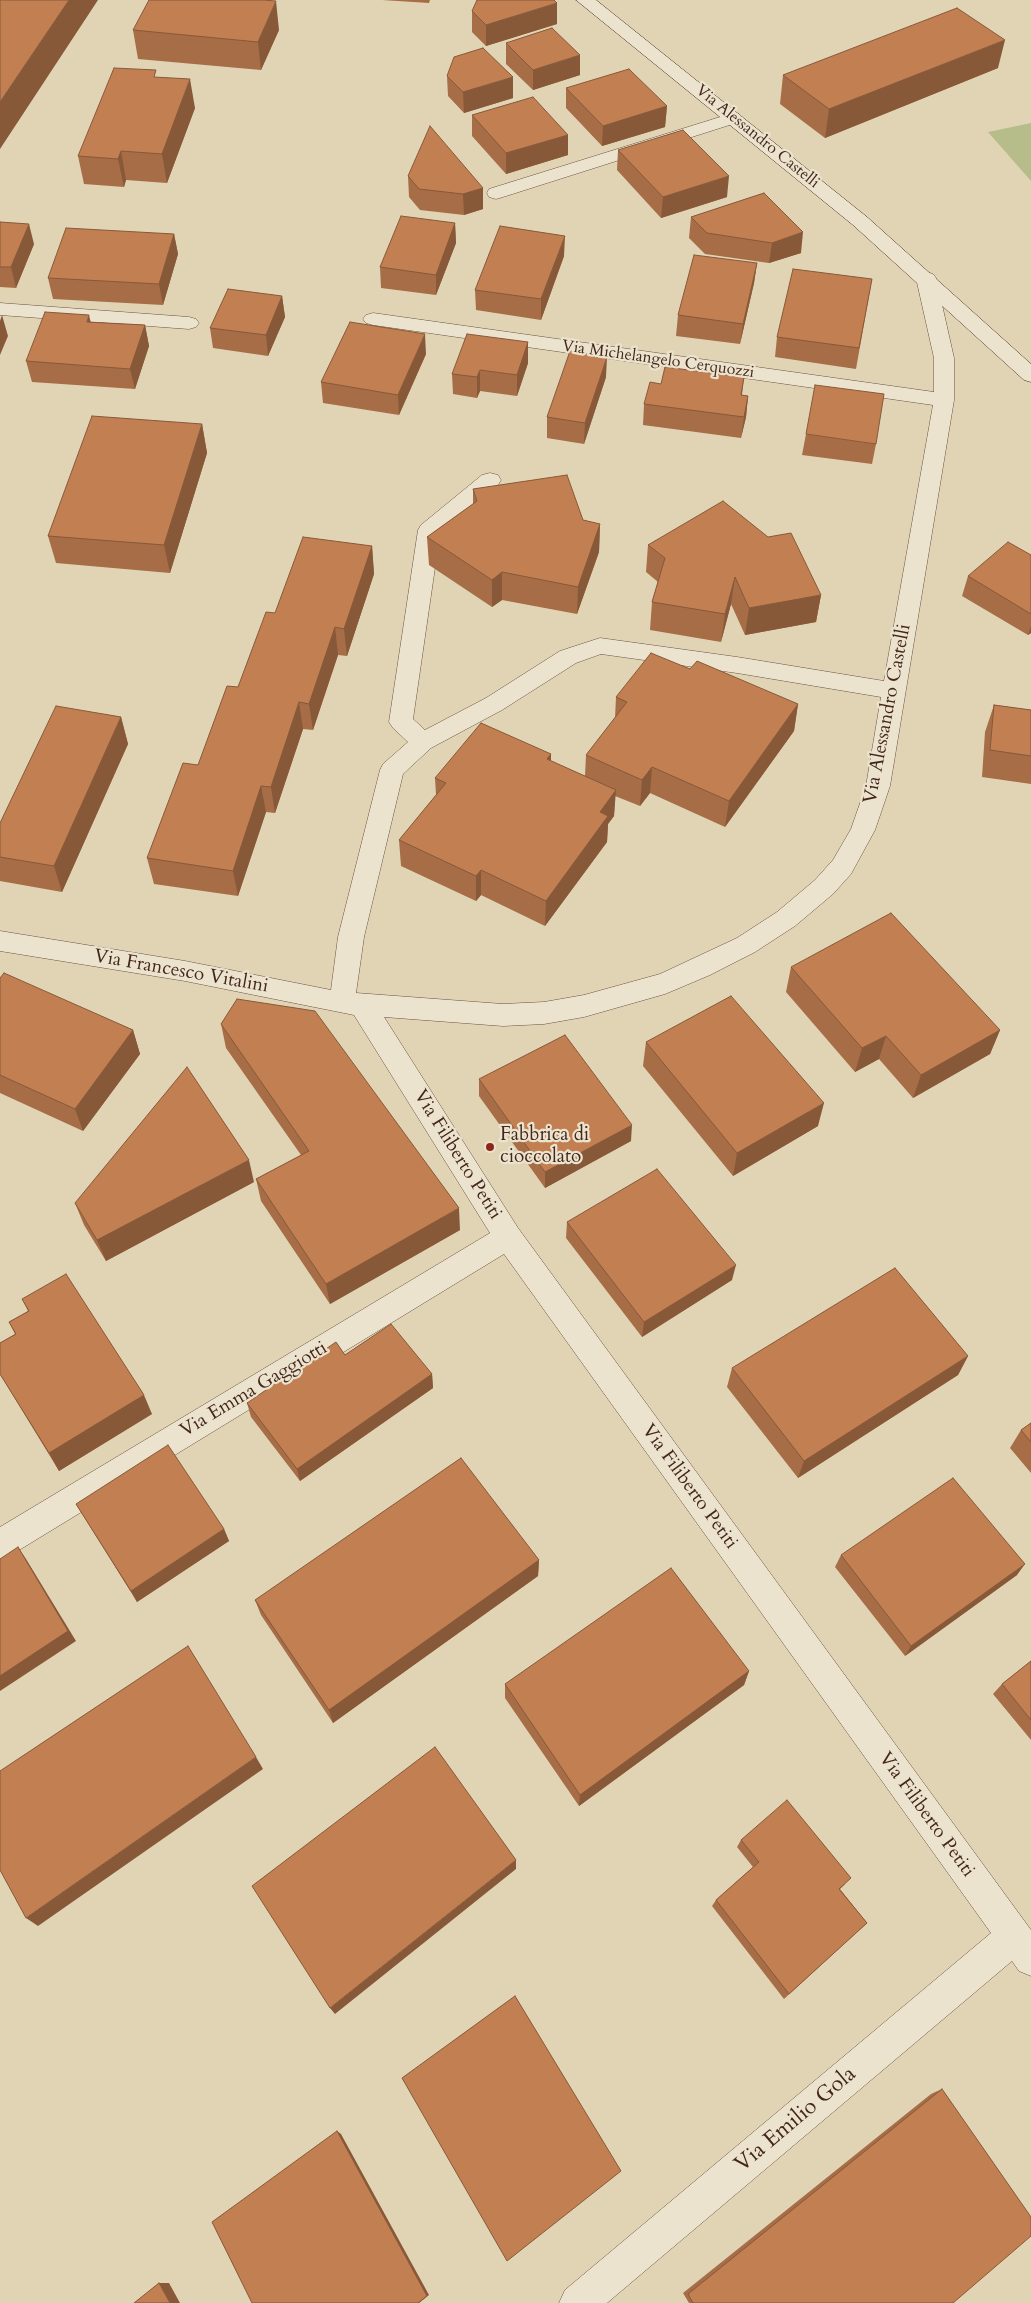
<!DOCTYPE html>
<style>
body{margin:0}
canvas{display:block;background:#e1d4b5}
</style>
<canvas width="1031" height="2303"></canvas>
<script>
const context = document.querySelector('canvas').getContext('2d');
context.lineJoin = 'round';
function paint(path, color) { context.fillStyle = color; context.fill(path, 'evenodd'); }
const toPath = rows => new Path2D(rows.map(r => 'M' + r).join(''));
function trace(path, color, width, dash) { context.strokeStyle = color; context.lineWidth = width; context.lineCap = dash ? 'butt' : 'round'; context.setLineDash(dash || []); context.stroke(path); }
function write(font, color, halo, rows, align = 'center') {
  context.font = font + ' Cardo,serif'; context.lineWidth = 4.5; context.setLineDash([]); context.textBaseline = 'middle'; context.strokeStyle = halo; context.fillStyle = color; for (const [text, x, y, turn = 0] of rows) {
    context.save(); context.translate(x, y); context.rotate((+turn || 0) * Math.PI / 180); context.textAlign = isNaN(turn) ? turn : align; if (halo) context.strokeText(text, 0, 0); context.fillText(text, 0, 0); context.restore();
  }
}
const green = toPath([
 [1031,123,1031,181,988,132]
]);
const street = toPath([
 [733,113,739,114,742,118,739,122,503,197,496,199,489,197,487,193,489,189,733,113],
 [926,272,933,274,936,278,954,358,954,400,890,786,875,830,851,874,833,894,795,926,755,952,710,975,665,994,584,1017,544,1024,503,1026,384,1017,518,1228,1031,1930,1031,1976,1019,1971,1012,1961,607,2303,559,2303,565,2290,991,1933,504,1254,11,1555,0,1559,0,1527,490,1233,354,1015,185,981,0,951,0,931,185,961,331,990,338,937,380,770,383,764,408,742,393,728,389,722,418,530,421,525,482,475,490,473,498,475,501,480,498,485,440,533,413,719,425,730,486,698,560,651,600,638,737,657,884,681,933,405,373,325,366,323,363,319,366,315,373,313,934,392,934,358,916,278,919,274,926,272],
 [601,654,737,673,881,697,866,786,851,829,833,860,815,880,777,912,737,938,660,974,584,995,544,1002,503,1004,356,993,364,937,403,774,431,748,502,710,576,663,601,654],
 [0,303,189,317,196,319,199,323,196,327,189,329,0,315,0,303]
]);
const secondary = toPath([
 [576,0,596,0,867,217,1031,364,1031,382,1024,380,853,225,576,0]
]);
const wall = toPath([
 [382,0,430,0,429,3],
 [472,11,557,24,486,46,472,32],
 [133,30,279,30,261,70,138,59],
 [506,43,580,75,533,90,506,64],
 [998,68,825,138,780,104,783,75],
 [447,76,513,98,464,113,448,96],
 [157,77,195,108,167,183,126,180,124,187,84,184,78,156],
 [566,88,667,106,665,127,602,146,566,108],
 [472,115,568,135,568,155,506,174,472,136],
 [618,150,727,197,661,218,617,170],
 [408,176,483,188,483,209,464,215,420,210,409,197],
 [764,193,801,253,769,263,705,254,689,238,691,217],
 [0,222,34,244,16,288,0,287],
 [455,223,456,243,436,295,381,288,380,267],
 [174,234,178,254,163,305,53,299,48,278],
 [564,256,541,320,476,310,475,290],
 [757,263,754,283,740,344,676,336,678,315],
 [872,279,856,369,775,357,777,337],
 [282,296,285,317,268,356,213,348,210,328],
 [91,322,145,325,149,346,135,389,32,382,26,361],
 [528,342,528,363,517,396,480,391,477,398,453,394,452,374],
 [426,354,399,415,323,403,321,382],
 [606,377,584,444,547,438,547,417],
 [744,377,742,395,748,396,746,417,741,438,643,425,644,404,661,384],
 [202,424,207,453,170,573,56,563,48,536],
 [806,434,876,444,872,464,802,455],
 [473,489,583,520,600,524,599,552,577,614,502,600,492,607,429,565,427,537,473,504],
 [648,545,821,595,816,622,745,635,731,604,721,642,650,630,652,602,658,582,646,572],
 [372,546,374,574,347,656,338,655,313,730,303,729,275,813,266,812,238,896,154,884,147,858,198,765,275,613],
 [1031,555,1031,633,1028,635,962,596,968,576],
 [690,669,798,704,794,731,725,827,650,793,640,806,615,796,614,816,608,824,607,842,545,926,481,895,476,901,401,866,399,840,436,795,435,778,551,754,551,761,585,776,586,755,615,718,616,697],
 [994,705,1031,710,1031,784,982,777,985,732],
 [121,717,128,744,62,892,0,881,0,823],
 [791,967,1000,1030,990,1054,913,1098,879,1059,855,1072,786,992],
 [0,978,133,1030,140,1054,83,1131,0,1093],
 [221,1024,460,1230,330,1304,261,1201,256,1179,301,1155,226,1048],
 [646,1042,818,1126,733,1176,643,1066],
 [479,1079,631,1141,545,1188,479,1096],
 [254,1182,106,1261,84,1225,75,1203],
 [567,1222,732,1280,642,1337,566,1238],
 [22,1299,152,1414,59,1471,0,1374,0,1343,15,1334,9,1322,28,1311],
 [345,1355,432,1374,433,1388,300,1481,251,1417,247,1403],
 [968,1356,958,1375,798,1478,727,1387,732,1368],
 [1031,1423,1031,1473,1010,1448,1021,1430],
 [76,1504,224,1529,229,1541,137,1602],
 [841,1555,1017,1575,905,1656,835,1567],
 [539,1560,538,1576,333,1723,261,1615,255,1600],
 [1031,1661,1031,1740,993,1694,1002,1684],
 [749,1671,744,1685,579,1806,505,1698,505,1684],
 [741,1840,845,1884,840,1889,867,1923,784,1999,712,1906,716,1900,753,1867,737,1847],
 [942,2089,953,2303,689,2303,683,2293,931,2094]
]);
const shadedWall = toPath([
 [69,0,98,0,0,149,0,102],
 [276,1,279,30,261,70,258,42],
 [557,3,557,24,486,46,486,25],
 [1005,40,998,68,825,138,829,109],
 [580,55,580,75,533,90,533,70],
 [513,77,513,98,464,113,463,92],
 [190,79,195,108,167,183,162,154],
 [667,106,665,127,602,146,603,126],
 [568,135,568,155,506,174,506,153],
 [121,151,126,180,124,187,118,159],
 [729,176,727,197,661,218,663,197],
 [483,188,483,209,464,215,463,194],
 [455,223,456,243,436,295,436,275],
 [29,224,34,244,16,288,11,267],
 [803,232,801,253,769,263,772,243],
 [174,234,178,254,163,305,159,284],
 [565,236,564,256,541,320,541,299],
 [757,263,754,283,740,344,743,324],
 [282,296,285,317,268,356,266,335],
 [2,315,8,336,0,355,0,321],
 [89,315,94,336,87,322],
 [145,325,149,346,135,389,130,369],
 [425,334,426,354,399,415,398,395],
 [528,342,528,363,517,396,517,375],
 [607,357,606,377,584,444,585,423],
 [480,370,480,391,477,398,477,377],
 [748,396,746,417,741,438,744,417],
 [202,424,207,453,170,573,164,545],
 [600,524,599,552,577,614,578,587],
 [372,546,374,574,347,656,344,629],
 [502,572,502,600,492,607,492,580],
 [735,577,731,604,721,642,725,614],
 [821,595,816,622,745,635,749,608],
 [1031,626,1031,633,1028,635],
 [335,627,338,655,313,730,309,704],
 [299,702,303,729,275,813,271,787],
 [798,704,794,731,725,827,729,801],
 [121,717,128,744,62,892,54,866],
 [551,754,551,780,547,759],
 [652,767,650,793,640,806,642,780],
 [261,786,266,812,238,896,233,871],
 [616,790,614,816,608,824,607,842,545,926,546,901,600,812],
 [481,870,481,895,476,901,476,876],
 [133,1030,140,1054,83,1131,75,1109],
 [1000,1030,990,1054,913,1098,921,1075],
 [886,1036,879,1059,855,1072,862,1048],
 [824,1103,818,1126,733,1176,737,1153],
 [632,1125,631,1141,545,1188,545,1172],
 [249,1160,254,1182,106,1261,97,1240],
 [459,1208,460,1230,330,1304,326,1284],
 [736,1265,732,1280,642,1337,644,1322],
 [968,1356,958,1375,798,1478,804,1461],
 [432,1374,433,1388,300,1481,297,1469],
 [144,1395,152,1414,59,1471,49,1453],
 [224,1529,229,1541,137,1602,131,1591],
 [18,1547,26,1559,76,1641,0,1691,0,1676],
 [539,1560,538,1576,333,1723,329,1710],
 [1025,1564,1017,1575,905,1656,911,1646],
 [749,1671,744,1685,579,1806,580,1795],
 [256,1757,263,1769,38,1926,26,1918],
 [516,1860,516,1869,335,2014,330,2008],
 [337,2131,341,2134,429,2295,419,2303,418,2303],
 [159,2283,169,2283,180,2303,170,2303]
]);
const building = toPath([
 [0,0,69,0,0,102,0,0],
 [149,0,263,0,276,1,258,42,133,30,149,0],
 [477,0,554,0,557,3,486,25,472,11,477,0],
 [957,8,1005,40,829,109,783,75,957,8],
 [552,28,580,55,533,70,506,43,552,28],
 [483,48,513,77,463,92,447,76,454,57,483,48],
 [114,68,156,70,154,77,190,79,162,154,121,151,118,159,78,156,114,68],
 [629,69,667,106,603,126,566,88,629,69],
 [533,97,568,135,506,153,472,115,533,97],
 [430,126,483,188,463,194,419,189,408,176,430,126],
 [683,130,729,176,663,197,618,150,683,130],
 [764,193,803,232,772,243,707,233,691,217,764,193],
 [401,216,455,223,436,275,380,267,401,216],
 [0,222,29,224,11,267,0,267,0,222],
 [500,226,565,236,541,299,475,290,500,226],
 [66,228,174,234,159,284,48,278,66,228],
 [694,255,757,263,743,324,678,315,694,255],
 [793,269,872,279,859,348,777,337,793,269],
 [228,289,282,296,266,335,210,328,228,289],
 [45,312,89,315,87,322,145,325,130,369,26,361,45,312],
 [350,322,425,334,398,395,321,382,350,322],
 [467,334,528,342,517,375,480,370,477,377,452,374,467,334],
 [570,351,607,357,585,423,547,417,570,351],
 [665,367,744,377,741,395,748,396,744,417,644,404,650,382,661,384,665,367],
 [815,385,884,394,876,444,806,434,815,385],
 [92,416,202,424,164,545,48,536,92,416],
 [567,475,583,520,600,524,578,587,502,572,492,580,427,537,477,501,473,489,567,475],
 [723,501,768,537,791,533,821,595,749,608,735,577,725,614,652,602,665,558,648,545,723,501],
 [303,537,372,546,344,629,335,627,309,704,299,702,271,787,261,786,233,871,147,858,183,763,198,765,227,686,238,687,266,612,275,613,303,537],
 [1008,542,1031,555,1031,614,968,576,1008,542],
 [651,653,690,669,697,661,798,704,729,801,652,767,642,780,586,755,627,702,616,697,651,653],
 [994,705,1031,710,1031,756,990,750,994,705],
 [56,706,121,717,54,866,0,857,0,823,56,706],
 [481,723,551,754,547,759,616,790,600,812,608,816,546,901,481,870,476,876,399,840,446,783,435,778,481,723],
 [891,913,1000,1030,921,1075,886,1036,862,1048,791,967,891,913],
 [4,973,133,1030,75,1109,0,1075,0,978,4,973],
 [731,996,824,1103,737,1153,646,1042,731,996],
 [237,999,315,1011,459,1208,326,1284,256,1179,309,1151,221,1024,237,999],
 [565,1035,632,1125,545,1172,479,1079,565,1035],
 [187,1067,249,1160,97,1240,75,1203,187,1067],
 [657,1169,736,1265,644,1322,567,1222,657,1169],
 [895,1268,968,1356,804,1461,732,1368,895,1268],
 [66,1274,144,1395,49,1453,0,1374,0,1343,16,1334,9,1322,29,1311,22,1299,66,1274],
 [391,1324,432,1374,297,1469,247,1403,336,1342,345,1355,391,1324],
 [1031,1423,1031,1442,1021,1430,1031,1423],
 [168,1445,224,1529,131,1591,76,1504,168,1445],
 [461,1458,539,1560,329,1710,255,1600,461,1458],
 [953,1478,1025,1564,911,1646,841,1555,953,1478],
 [18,1547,68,1631,0,1676,0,1559,18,1547],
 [671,1568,749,1671,580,1795,505,1684,671,1568],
 [188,1646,256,1757,26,1918,0,1870,0,1771,188,1646],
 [1031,1661,1031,1720,1002,1684,1031,1661],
 [435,1747,516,1860,330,2008,252,1886,435,1747],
 [787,1800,851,1878,839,1889,867,1923,789,1994,716,1900,759,1862,741,1840,787,1800],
 [515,1996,621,2171,507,2261,402,2078,515,1996],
 [942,2089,1031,2217,1031,2236,953,2303,693,2303,688,2294,942,2089],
 [337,2131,427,2296,418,2303,252,2303,212,2222,337,2131],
 [159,2283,170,2303,134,2303,159,2283]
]);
const markers = [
 [490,1147,5,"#8f2418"]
];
const farStreetnames = [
 ["Via Alessandro Castelli",757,137,39],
 ["Via Michelangelo Cerquozzi",658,360,8]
];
const streetNames = [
 ["Via Alessandro Castelli",888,714,-79],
 ["Via Francesco Vitalini",181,972,10],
 ["Via Filiberto Petiti",457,1155,58],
 ["Via Emma Gaggiotti",254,1390,-31],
 ["Via Filiberto Petiti",689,1487,54],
 ["Via Filiberto Petiti",926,1815,54]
];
const poiNames = [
 ["Fabbrica di",500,1136],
 ["cioccolato",500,1158]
];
const nearStreetnames = [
 ["Via Emilio Gola",796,2120,-40]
];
paint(green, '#b7bc8b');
trace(street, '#6a5241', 1);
trace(secondary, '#43271a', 1);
paint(street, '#ece3cf');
paint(secondary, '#ece3cf');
paint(wall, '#a66d47');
paint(shadedWall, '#875939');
paint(building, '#c17f52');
trace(building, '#875939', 1);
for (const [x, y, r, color] of markers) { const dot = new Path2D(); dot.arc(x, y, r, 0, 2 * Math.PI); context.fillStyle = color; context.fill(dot); trace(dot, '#ece3cf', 2); }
write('16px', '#43271a', '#ece3cf', farStreetnames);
write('19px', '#43271a', '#ece3cf', streetNames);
write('19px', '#43271a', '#ece3cf', poiNames, 'left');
write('22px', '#43271a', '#ece3cf', nearStreetnames);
</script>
